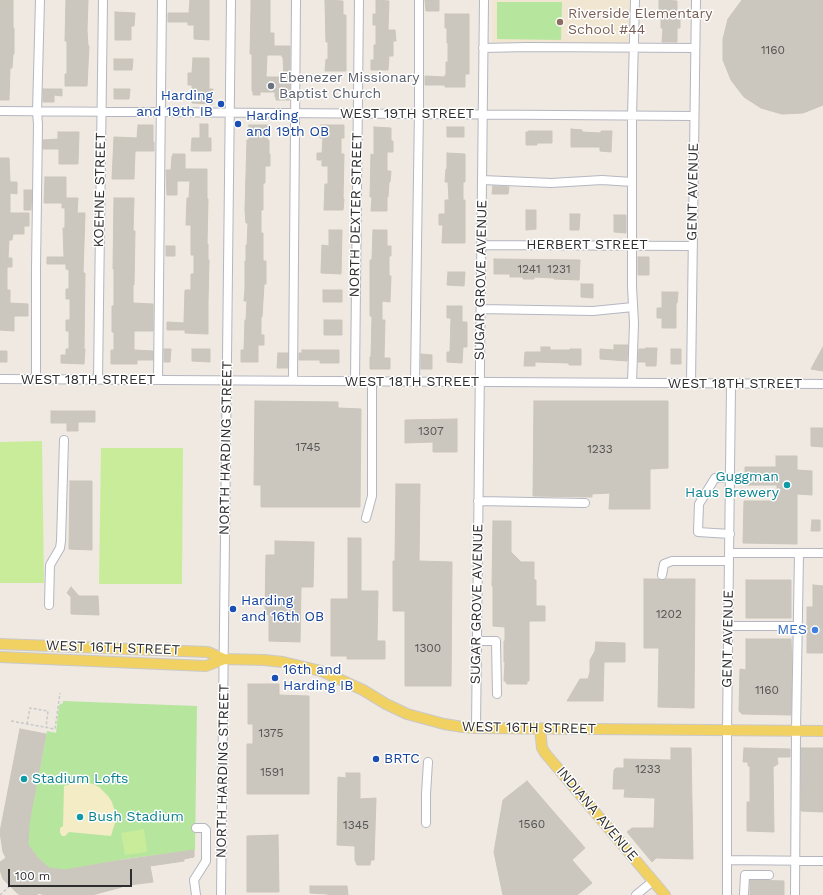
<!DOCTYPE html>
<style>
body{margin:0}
#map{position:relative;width:823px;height:895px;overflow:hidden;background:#efe9e1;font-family:"Work Sans",sans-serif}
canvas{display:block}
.scale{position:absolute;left:8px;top:869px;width:124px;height:18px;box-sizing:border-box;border:2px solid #2e2e2e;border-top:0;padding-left:5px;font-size:12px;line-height:14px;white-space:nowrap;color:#2e2e2e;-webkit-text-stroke:3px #fff;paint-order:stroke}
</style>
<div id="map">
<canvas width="823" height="895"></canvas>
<div class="scale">100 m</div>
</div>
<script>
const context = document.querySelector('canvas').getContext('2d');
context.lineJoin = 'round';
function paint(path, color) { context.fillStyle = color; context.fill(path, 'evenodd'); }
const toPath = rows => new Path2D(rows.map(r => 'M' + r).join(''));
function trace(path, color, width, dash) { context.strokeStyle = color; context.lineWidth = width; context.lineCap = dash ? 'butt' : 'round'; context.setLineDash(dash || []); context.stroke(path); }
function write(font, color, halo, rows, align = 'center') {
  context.font = font + ' "Work Sans",sans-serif'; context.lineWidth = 3; context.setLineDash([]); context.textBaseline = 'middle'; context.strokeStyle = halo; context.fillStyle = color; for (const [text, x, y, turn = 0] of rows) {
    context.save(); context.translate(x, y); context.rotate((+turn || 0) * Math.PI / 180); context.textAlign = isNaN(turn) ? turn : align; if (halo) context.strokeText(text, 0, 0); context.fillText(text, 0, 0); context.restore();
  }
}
const education = toPath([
 [492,0,629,0,628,45,492,43]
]);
const green = toPath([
 [497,2,562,2,561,40,497,39],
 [63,701,197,706,195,850,125,859,65,870,49,868,38,858,28,845,29,824,47,731,56,733,59,705,63,703]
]);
const sand = toPath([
 [77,782,88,783,93,784,99,787,108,796,112,802,116,815,115,823,111,836,69,832,65,836,62,836,60,833,60,828,63,826,64,786]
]);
const pitch = toPath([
 [42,441,44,583,0,583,0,442],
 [101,448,183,448,182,584,99,584],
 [144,829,147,852,125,855,121,833]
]);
const building = toPath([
 [0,0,13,0,13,28,14,28,14,54,13,54,12,68,10,68,9,100,0,100,0,0],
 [66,0,88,0,87,30,88,46,89,46,87,86,65,86,65,74,67,74,67,41,65,41,66,0],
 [190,0,209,0,209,40,194,39,194,25,188,25,188,22,168,22,168,13,189,13,190,0],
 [251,0,270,0,270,33,274,33,274,46,290,46,290,100,276,100,276,97,275,97,275,92,260,92,260,95,253,95,253,91,252,91,252,54,250,54,251,9,251,0],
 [267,55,282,55,282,57,283,57,284,77,266,77,267,55],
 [325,0,343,1,343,15,346,15,346,71,325,71,326,59,328,60,328,42,326,42,325,0],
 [376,0,389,1,388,30,395,30,396,41,393,41,393,56,389,56,388,70,371,70,371,60,374,60,374,45,376,45,376,25,373,25,373,14,376,14,376,0],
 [425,0,439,0,439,11,426,11,425,0],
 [659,0,677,1,677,18,680,18,680,28,677,28,677,42,662,42,663,28,661,28,661,10,659,10,659,0],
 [742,0,823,0,823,105,803,113,782,114,761,108,744,97,731,80,723,60,723,39,728,19,742,0],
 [115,12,135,13,134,26,131,26,131,40,115,40,115,12],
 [445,14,469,14,469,74,465,74,465,87,445,87,445,85,425,85,425,76,445,77,445,75,446,75,446,62,448,62,448,43,447,43,447,28,445,28,445,14],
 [193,58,209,58,209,89,213,89,213,104,192,103,192,85,188,85,188,73,192,73,193,58],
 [114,59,133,59,132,70,114,70,114,59],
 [43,89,62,89,62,96,54,95,54,102,43,102,43,89],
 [114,89,130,89,129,99,114,99,114,89],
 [200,124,208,124,208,138,211,138,211,151,191,151,192,138,200,138,200,124],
 [138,125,153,125,153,142,154,142,154,151,135,151,134,179,112,179,114,137,137,138,138,125],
 [249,125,268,125,267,140,269,140,269,154,270,154,270,166,265,166,265,183,263,183,263,210,261,210,261,233,263,233,263,261,266,261,266,284,264,284,262,317,261,317,261,335,264,335,264,345,258,345,258,362,241,362,241,350,244,350,245,320,246,320,247,301,244,301,245,289,245,261,246,261,246,245,247,245,248,223,246,223,245,210,247,140,249,140,249,125],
 [321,125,344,125,344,138,341,138,341,154,344,154,343,199,344,199,343,210,324,210,325,184,328,184,328,166,322,166,322,160,317,160,317,153,322,153,323,138,320,138,321,125],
 [374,127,391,128,391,141,393,141,393,152,387,152,387,171,391,171,390,182,389,182,388,197,387,197,387,211,371,211,372,197,370,197,371,154,374,155,374,127],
 [447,127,464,127,464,137,447,137,447,127],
 [571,129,582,130,582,132,601,133,601,131,612,131,611,152,600,151,600,147,571,147,571,129],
 [529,131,552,131,552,143,537,143,537,145,526,145,526,132,529,132,529,131],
 [58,132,79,132,78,164,59,164,59,149,43,149,43,140,58,139,58,132],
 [447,153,465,154,465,182,463,182,463,200,465,200,465,243,442,243,443,225,439,225,439,214,445,214,445,200,449,200,448,182,445,182,446,169,447,169,447,153],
 [173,154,185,154,185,169,207,169,207,199,208,199,207,244,208,244,208,260,209,260,208,301,208,334,185,333,185,330,167,330,167,322,184,323,185,290,191,290,191,274,194,274,194,255,191,255,191,225,186,225,187,198,189,198,190,181,177,181,177,195,167,195,166,170,171,170,172,156,173,156,173,154],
 [0,158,9,158,10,182,17,182,17,194,10,193,10,213,29,213,29,226,24,226,24,234,13,234,12,240,9,240,8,258,12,258,12,267,7,267,7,290,10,290,10,303,28,304,28,316,14,316,14,331,0,330,0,158],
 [45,177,66,177,66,198,78,198,77,213,85,213,83,273,85,273,84,349,85,349,84,364,61,363,61,355,66,355,66,349,69,349,69,331,66,331,66,320,70,320,70,299,66,299,66,289,69,289,69,270,66,269,66,264,47,264,47,257,64,257,63,228,65,228,65,208,62,208,62,203,44,203,45,177],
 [493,186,509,187,508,194,492,194,493,186],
 [24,190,32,190,31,210,24,210,24,190],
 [114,198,134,198,133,231,135,231,134,285,133,285,133,303,153,304,153,331,134,331,134,350,153,351,153,360,137,360,137,364,111,364,111,350,114,350,114,332,112,332,112,306,114,306,114,269,113,269,114,198],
 [526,210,536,210,536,229,526,230,526,210],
 [570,214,580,214,579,230,570,230,570,214],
 [614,215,626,215,626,233,614,232,614,215],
 [329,230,342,230,341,274,321,273,322,245,329,246,329,230],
 [373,230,387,230,387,246,391,246,391,256,389,256,389,276,391,276,390,302,382,301,382,320,385,320,384,358,390,358,390,369,370,369,370,357,371,357,372,316,370,316,370,260,372,260,373,230],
 [166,246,175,246,175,256,166,256,166,246],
 [638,257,649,257,649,275,638,275,638,257],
 [494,259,580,260,579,280,554,279,554,278,534,277,534,279,523,279,523,277,510,277,510,274,494,274,494,259],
 [448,272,465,272,464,286,447,285,448,272],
 [581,284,593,284,593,298,581,297,581,284],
 [323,290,342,290,342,302,323,302,323,290],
 [662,292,678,292,677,303,676,303,676,328,662,328,662,318,657,318,657,308,662,308,662,292],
 [447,306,462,306,462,322,467,322,467,347,463,347,462,363,447,362,447,352,450,352,451,318,447,318,447,306],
 [324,320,342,320,342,335,324,335,324,320],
 [614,345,628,345,627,361,600,359,600,349,614,350,614,345],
 [541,347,550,347,550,350,570,350,570,349,581,349,581,365,569,365,569,363,535,362,535,366,524,366,525,352,541,352,541,347],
 [823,347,823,371,811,369,823,347],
 [646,348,657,348,656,366,646,366,646,362,638,362,639,349,646,349,646,348],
 [164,349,171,349,170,362,164,362,164,349],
 [192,349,210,349,210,362,192,361,192,349],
 [671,349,681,349,681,364,671,364,671,349],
 [302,350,339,350,339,363,320,363,320,360,299,360,299,353,302,353,302,350],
 [0,351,7,351,7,362,0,362,0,351],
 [278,353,288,353,288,368,277,368,278,353],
 [421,354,432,355,432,369,421,369,421,354],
 [255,401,338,402,338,408,361,409,360,507,261,507,261,485,254,485,255,401],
 [534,401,668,401,668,468,650,469,650,509,609,509,610,493,592,494,592,497,533,496,534,401],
 [51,411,95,411,95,422,78,422,78,431,67,431,67,423,51,423,51,411],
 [457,419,457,452,433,452,433,442,405,443,405,420,457,419],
 [811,428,823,428,823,447,811,446,811,428],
 [776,456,797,456,797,470,812,471,812,495,797,494,797,544,743,543,744,501,777,501,777,485,745,485,745,467,776,467,776,456],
 [70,481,92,481,92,550,69,549,70,481],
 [396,484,420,484,419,561,452,562,451,686,405,686,405,611,393,611,393,561,395,561,396,484],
 [812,520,820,520,820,531,811,531,812,520],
 [493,521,511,521,511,552,521,562,534,562,534,580,536,580,536,606,545,606,545,621,529,621,529,681,527,681,527,684,507,684,505,681,504,681,505,662,504,662,504,641,505,641,505,627,493,626,493,586,492,586,493,521],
 [348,538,361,538,361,591,378,591,377,641,385,641,385,659,347,659,347,656,331,656,331,599,348,599,348,538],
 [275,541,314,542,313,587,301,587,300,642,269,641,269,615,265,614,266,555,275,555,275,541],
 [644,579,658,579,661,580,666,579,695,579,694,708,658,707,659,648,644,648,644,579],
 [746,580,791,580,791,618,746,618,746,580],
 [813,585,823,586,823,653,807,653,807,607,813,607,813,585],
 [71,587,79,596,98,596,99,615,71,614,71,597,67,593,71,587],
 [746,639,791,639,792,669,791,715,742,714,739,711,740,669,746,670,746,639],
 [596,642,625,643,625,662,604,662,603,701,567,701,580,679,588,679,590,672,590,660,595,651,596,642],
 [248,684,279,684,279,695,309,696,309,794,247,794,247,744,253,744,253,724,248,724,248,684],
 [20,729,46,734,29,824,28,845,38,858,49,868,65,870,116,861,194,850,194,857,184,859,184,861,150,866,153,882,121,886,122,887,92,895,45,895,38,893,37,895,20,895,17,893,3,879,0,870,0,862,6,858,3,852,0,832,20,729],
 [671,748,691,748,693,859,656,858,652,862,627,832,632,828,654,828,655,798,624,797,625,789,613,789,614,770,616,768,624,768,624,759,671,760,671,748],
 [744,748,790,749,790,757,777,757,778,764,773,767,774,832,747,831,747,802,750,802,750,766,748,766,748,762,743,762,744,748],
 [801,748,823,748,823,812,801,811,801,748],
 [346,773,360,773,360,799,376,798,374,860,371,860,370,865,357,865,355,860,355,846,337,845,338,777,346,778,346,773],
 [527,781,585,848,572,860,592,883,577,895,503,895,494,852,503,800,527,781],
 [278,835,279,892,247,892,247,836,278,835],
 [750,880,784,881,784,895,750,895,750,880],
 [310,886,347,886,348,895,328,895,328,894,310,893,310,886]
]);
const path = toPath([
 [11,721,55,729,60,693],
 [27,724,30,708,48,711,46,727],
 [0,895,10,886]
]);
const minor = toPath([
 [483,48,527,47,695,48],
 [0,111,694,116],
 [482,180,551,183,602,180,632,182],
 [481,245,693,246],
 [481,309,593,311,633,307],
 [0,379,823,384],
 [36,380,36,269,38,124,37,112,40,0],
 [98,380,103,0],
 [158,380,162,0],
 [293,381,296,0],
 [355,381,359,0],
 [415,382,419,108,419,0],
 [632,383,634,323,632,287,632,116,635,0],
 [691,384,696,0],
 [478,501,585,503],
 [366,518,372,496,372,381],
 [730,534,698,532,699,504,715,478,730,478],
 [729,553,823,553],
 [662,575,664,564,672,561,729,561],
 [49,605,50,565,60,548,61,541,64,440],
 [728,626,798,626],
 [477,641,496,641,497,694],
 [476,728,484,0],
 [426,823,426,794,428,762],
 [727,860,823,861],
 [196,895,194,880,206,861,206,830,204,828,196,828],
 [221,895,231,0],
 [636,895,653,881],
 [727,895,727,731,731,384],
 [744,895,745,875,769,875],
 [795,895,796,731,799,553]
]);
const major = toPath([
 [0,644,208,652,224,659],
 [0,657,206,666,224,659,264,660,283,662,321,671,330,675,363,690,386,704,407,714,444,724,463,727,476,728,823,731],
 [540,729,542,748,545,753,665,895]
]);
const markers = [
 [560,22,4,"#8d6e63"],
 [271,86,4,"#6b7280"],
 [221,104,4,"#1a4fb4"],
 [238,124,4,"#1a4fb4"],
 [787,485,4,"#0f9aa8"],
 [233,609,4,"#1a4fb4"],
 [815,630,4,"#3f7fe0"],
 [275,678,4,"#1a4fb4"],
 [376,759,4,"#1a4fb4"],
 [24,779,4,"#0f9aa8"],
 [80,817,4,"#0f9aa8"]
];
const numberNames = [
 ["1160",773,50],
 ["1241",529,269],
 ["1231",559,269],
 ["1307",431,431],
 ["1745",308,447],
 ["1233",600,449],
 ["1202",669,614],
 ["1300",428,648],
 ["1160",767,690],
 ["1375",271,733],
 ["1233",648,769],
 ["1591",272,772],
 ["1560",532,824],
 ["1345",356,825]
];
const educationNames = [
 ["Riverside Elementary",568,14],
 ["School #44",568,30]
];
const worshipNames = [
 ["Ebenezer Missionary",279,78],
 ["Baptist Church",279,94]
];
const transitNames = [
 ["Harding",213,96,"right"],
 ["and 19th IB",213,112,"right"],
 ["Harding",246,116],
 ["and 19th OB",246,132],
 ["Harding",241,601],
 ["and 16th OB",241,617],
 ["16th and",283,670],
 ["Harding IB",283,686],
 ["BRTC",384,759]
];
const streetNames = [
 ["WEST 19TH STREET",407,114],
 ["KOEHNE STREET",100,190,-89],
 ["GENT AVENUE",693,192,-89],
 ["NORTH DEXTER STREET",356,215,-89],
 ["HERBERT STREET",587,245],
 ["SUGAR GROVE AVENUE",481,280,-89],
 ["WEST 18TH STREET",88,380],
 ["WEST 18TH STREET",412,382],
 ["WEST 18TH STREET",735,384],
 ["NORTH HARDING STREET",226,448,-89],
 ["SUGAR GROVE AVENUE",477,604,-89],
 ["GENT AVENUE",728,639,-89],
 ["WEST 16TH STREET",113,648,2],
 ["WEST 16TH STREET",529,728,1],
 ["NORTH HARDING STREET",223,771,-89],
 ["INDIANA AVENUE",597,814,50]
];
const cultureNames = [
 ["Guggman",779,477,"right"],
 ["Haus Brewery",779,493,"right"],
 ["Stadium Lofts",32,779],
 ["Bush Stadium",88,817]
];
const shopNames = [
 ["MES",807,630]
];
paint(education, '#f0e6d1');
paint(green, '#b6e59e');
paint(sand, '#f3ecc5');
paint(pitch, '#c9ec9a');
paint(building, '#cbc7bf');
trace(building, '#cbc5ba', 1);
trace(minor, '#b4b7c1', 10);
trace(major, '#c9c9c9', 12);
trace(path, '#c9c9c9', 1.5, [3, 2]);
trace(minor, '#fff', 8);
trace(major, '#f2d163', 10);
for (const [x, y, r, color] of markers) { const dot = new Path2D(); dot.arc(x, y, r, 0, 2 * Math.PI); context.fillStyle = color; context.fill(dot); trace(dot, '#fff', 1.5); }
write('12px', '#555452', null, numberNames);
write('14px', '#785e54', '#fff', educationNames, 'left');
write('14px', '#5b616d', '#fff', worshipNames, 'left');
write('14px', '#164399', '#fff', transitNames, 'left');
write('14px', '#2e2e2e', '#fff', streetNames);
write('14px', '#0d838f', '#fff', cultureNames, 'left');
write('14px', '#366cbe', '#fff', shopNames, 'right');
</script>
